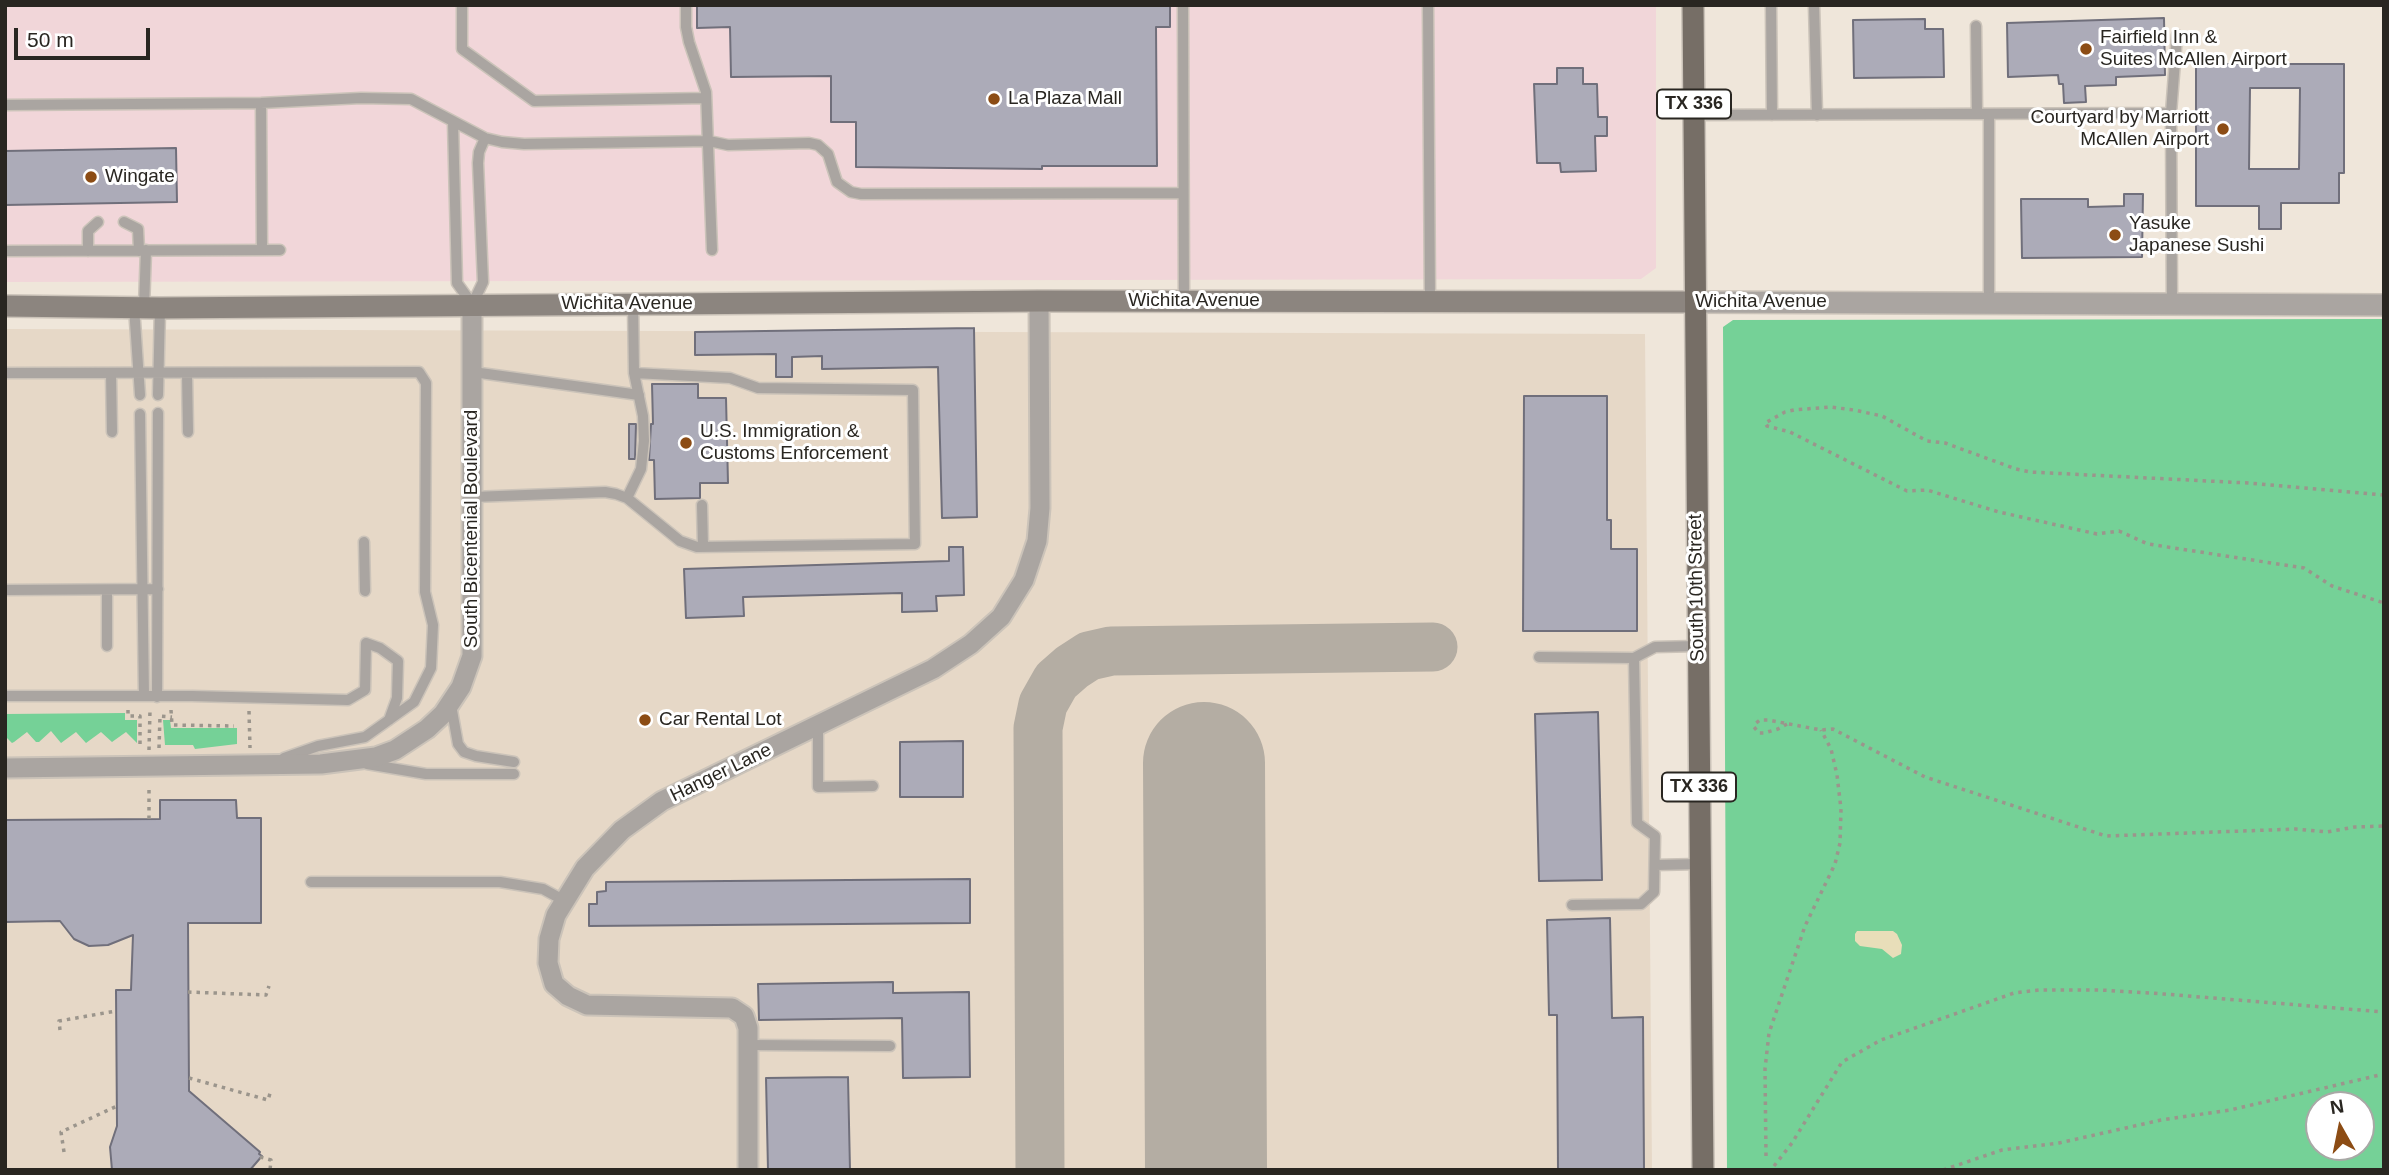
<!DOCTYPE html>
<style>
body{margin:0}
#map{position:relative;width:2389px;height:1175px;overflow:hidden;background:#efe6da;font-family:Arial,sans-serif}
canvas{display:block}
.frame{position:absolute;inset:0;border:7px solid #292621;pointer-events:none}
.north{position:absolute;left:2305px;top:1091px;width:70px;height:70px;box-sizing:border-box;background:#fff;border:2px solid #a9a8a6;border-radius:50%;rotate:351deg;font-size:19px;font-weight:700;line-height:28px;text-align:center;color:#292621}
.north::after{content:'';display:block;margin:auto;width:24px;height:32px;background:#8c4c14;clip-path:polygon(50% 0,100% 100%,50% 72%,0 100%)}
.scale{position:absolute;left:14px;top:28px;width:136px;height:32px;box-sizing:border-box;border:4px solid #292621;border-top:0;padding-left:9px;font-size:21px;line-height:24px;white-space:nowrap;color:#292621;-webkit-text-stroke:5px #fff;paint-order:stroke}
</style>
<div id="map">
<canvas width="2389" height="1175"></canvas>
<div class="frame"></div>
<div class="north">N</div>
<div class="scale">50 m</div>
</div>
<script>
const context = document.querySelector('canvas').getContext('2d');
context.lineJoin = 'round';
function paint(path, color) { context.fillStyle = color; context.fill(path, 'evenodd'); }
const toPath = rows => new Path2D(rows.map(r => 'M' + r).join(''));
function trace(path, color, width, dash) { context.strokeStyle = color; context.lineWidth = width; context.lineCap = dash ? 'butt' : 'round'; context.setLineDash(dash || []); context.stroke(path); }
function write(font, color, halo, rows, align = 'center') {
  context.font = font + ' Arial,sans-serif'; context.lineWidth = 6; context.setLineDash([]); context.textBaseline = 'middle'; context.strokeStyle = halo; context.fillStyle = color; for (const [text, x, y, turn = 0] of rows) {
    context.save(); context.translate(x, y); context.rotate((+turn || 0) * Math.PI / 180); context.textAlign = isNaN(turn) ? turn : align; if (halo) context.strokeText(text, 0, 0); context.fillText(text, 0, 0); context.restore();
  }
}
const commercial = toPath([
 [5,5,1656,5,1656,268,1641,279,5,282]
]);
const built = toPath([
 [5,329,1645,334,1652,1170,5,1170]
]);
const green = toPath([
 [2384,319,2384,1170,1727,1170,1723,327,1733,320],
 [2319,1105,2361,1105,2361,1147,2319,1147],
 [125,713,125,720,137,720,137,743,126,732,112,742,101,732,86,743,76,732,61,743,51,731,39,742,36,742,27,732,14,742,12,743,5,736,5,714],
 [163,720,170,720,171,728,237,728,237,744,195,749,193,745,165,745]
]);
const sand = toPath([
 [1857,931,1893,931,1897,934,1902,945,1901,954,1893,958,1882,949,1860,946,1855,941,1855,934]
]);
const taxiway = toPath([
 [1040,1170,1038,728,1043,704,1056,681,1072,667,1089,656,1111,651,1433,647]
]);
const runway = toPath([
 [1204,763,1206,1170]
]);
const building = toPath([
 [697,5,1170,5,1170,27,1156,27,1157,166,1042,166,1042,169,856,167,856,122,831,122,831,76,731,77,730,27,697,28,697,5],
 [2164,18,2165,75,2116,77,2116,85,2085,86,2086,102,2064,103,2063,84,2059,84,2058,75,2008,77,2007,23,2164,18],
 [1925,19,1925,29,1943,29,1944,77,1854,78,1853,20,1925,19],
 [2196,64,2344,64,2344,173,2339,173,2339,203,2281,203,2281,229,2259,229,2259,206,2196,206,2196,64],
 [2250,88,2300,88,2299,169,2249,169,2250,88],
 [1557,68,1583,68,1583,84,1597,84,1598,117,1607,117,1607,136,1595,136,1596,171,1561,172,1560,163,1537,163,1534,84,1557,84,1557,68],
 [176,148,177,202,5,205,5,151,176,148],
 [2124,194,2143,194,2142,257,2022,258,2021,199,2088,199,2088,207,2124,206,2124,194],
 [974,328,977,517,942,518,938,367,822,369,822,356,792,357,792,377,776,377,776,354,695,355,695,332,974,328],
 [652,384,698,384,698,398,726,398,728,483,700,483,700,498,655,499,654,460,649,460,651,424,653,424,652,384],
 [1524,396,1607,396,1607,520,1611,520,1611,549,1637,549,1637,631,1523,631,1524,396],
 [629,424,636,424,635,459,629,459,629,424],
 [949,547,963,547,964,595,936,596,937,611,902,612,902,593,743,597,744,616,686,618,684,569,949,561,949,547],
 [1598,712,1602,880,1539,881,1535,714,1598,712],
 [963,741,963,797,900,797,900,742,963,741],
 [160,800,236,800,237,818,261,818,261,923,188,923,189,1091,260,1152,259,1154,262,1156,250,1170,112,1170,110,1147,117,1126,116,990,131,990,133,935,108,945,89,946,74,939,60,921,5,922,5,820,160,819,160,800],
 [970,879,970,923,589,926,589,904,597,904,597,892,606,891,606,882,970,879],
 [1610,918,1612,1018,1643,1017,1644,1170,1558,1170,1557,1015,1549,1015,1547,920,1610,918],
 [893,982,893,993,969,992,970,1077,903,1078,902,1018,759,1020,758,984,893,982],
 [848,1077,850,1170,768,1170,766,1078,848,1077]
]);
const path = toPath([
 [2384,495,2248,483,2030,472,2016,469,1945,443,1927,441,1882,416,1854,410,1830,407,1794,410,1785,412,1765,423,1767,426,1790,432,1907,491,1927,490,1999,512,2097,534,2119,531,2148,544,2304,568,2332,586,2384,603],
 [128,710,128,716,140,716,140,748],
 [171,710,172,725,234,726],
 [249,711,250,748],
 [1787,724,1778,729,1764,733,1759,733,1754,727,1756,723,1760,720,1768,720,1821,730,1833,729,1925,777,2106,836,2296,829,2327,832,2355,827,2384,826],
 [159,748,160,716,172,717],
 [149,750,150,710],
 [149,819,149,785],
 [188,992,266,995,269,986],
 [60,1030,59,1021,116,1011],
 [189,1078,268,1100,271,1090],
 [64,1152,61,1132,117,1106],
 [1766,1156,1765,1069,1769,1033,1805,926,1835,864,1840,843,1841,809,1837,775,1831,749,1821,730],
 [260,1157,271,1160,270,1170],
 [1774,1166,1792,1143,1842,1062,1881,1040,2014,993,2039,990,2101,990,2164,994,2384,1012],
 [1943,1170,2002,1150,2059,1143,2161,1120,2230,1110,2384,1074]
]);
const service = toPath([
 [462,5,462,49,534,101,706,98],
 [686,5,686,27,689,42,706,92,712,250],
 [1183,5,1184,301],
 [1428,5,1430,302],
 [1771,5,1772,115],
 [1814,5,1817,115],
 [1976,26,1977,114],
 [261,103,262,250],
 [5,105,261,103,361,98,411,99,485,138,502,142,524,144,709,141,728,145,809,143,818,145,828,154,837,182,851,192,861,194,1183,193],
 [1989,114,1989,303],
 [1694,115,2171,113],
 [453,122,457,283,472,304],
 [124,222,138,229,139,251],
 [5,251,280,250],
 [88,251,88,231,98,222],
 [2172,304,2171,113,2177,35],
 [472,305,483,282,478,163,479,152,485,138],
 [134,307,140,395],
 [144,307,146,250],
 [473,372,639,395],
 [5,373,419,372,426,383,425,592,433,625,431,668,414,702,365,737,318,746,284,758],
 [111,373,112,432],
 [187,373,188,432],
 [158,395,160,308],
 [140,414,144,696],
 [473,497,605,492,616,494,627,498,680,541,697,547,915,544,913,390,758,388,730,378,634,373],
 [627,498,641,469,644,441,643,416,634,373,633,303],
 [702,505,703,547],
 [364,542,365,591],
 [5,590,158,589],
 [107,590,107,646],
 [1539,657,1634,658,1655,647,1697,646],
 [5,696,192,696,348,700,365,690,366,643,380,648,398,661,397,698,389,720],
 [157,697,158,413],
 [451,705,458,744,464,752,476,756,514,762],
 [818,726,818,787,873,786],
 [367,764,426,774,514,774],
 [1655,865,1700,864],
 [311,882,500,882,543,889,565,901],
 [1572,905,1641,904,1654,892,1655,836,1637,823,1634,658],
 [748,1045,890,1046]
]);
const minor = toPath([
 [5,768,321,764,376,757,395,750,427,729,443,714,461,687,472,656,472,305],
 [748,1170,748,1028,744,1016,732,1008,587,1005,568,996,554,984,548,963,549,939,556,915,585,868,622,830,662,801,933,669,971,644,1001,617,1024,580,1037,541,1040,508,1039,301]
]);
const tertiary = toPath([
 [1694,302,2384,305]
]);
const secondary = toPath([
 [5,306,160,308,1039,301,1694,302]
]);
const primary = toPath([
 [1693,5,1703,1170]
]);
const markers = [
 [2086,49,7,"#8c4c14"],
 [994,99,7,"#8c4c14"],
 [2223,129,7,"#8c4c14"],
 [91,177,7,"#8c4c14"],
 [2115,235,7,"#8c4c14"],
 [686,443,7,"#8c4c14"],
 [645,720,7,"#8c4c14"]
];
const shields = [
 [1694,104,74],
 [1699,787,74]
];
const shieldNames = [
 ["TX 336",1694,104],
 ["TX 336",1699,787]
];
const poiNames = [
 ["Fairfield Inn &",2100,38],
 ["Suites McAllen Airport",2100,60],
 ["La Plaza Mall",1008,99],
 ["Courtyard by Marriott",2209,118,"right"],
 ["McAllen Airport",2209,140,"right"],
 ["Wingate",105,177],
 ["Yasuke",2129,224],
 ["Japanese Sushi",2129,246],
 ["U.S. Immigration &",700,432],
 ["Customs Enforcement",700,454],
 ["Car Rental Lot",659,720]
];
const streetNames = [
 ["Wichita Avenue",1194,301],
 ["Wichita Avenue",1761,302],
 ["Wichita Avenue",627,304],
 ["South Bicentenial Boulevard",472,529,-90],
 ["South 10th Street",1697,588,-91],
 ["Hanger Lane",721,773,-26]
];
paint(commercial, '#f1d6d9');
paint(built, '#e6d8c7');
paint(green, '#75d197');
paint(sand, '#e8deb9');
trace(taxiway, '#b4ada3', 49);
trace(runway, '#b4ada3', 122);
paint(building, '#acabb8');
trace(building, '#706f7b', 2);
trace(service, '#cbc3b9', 13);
trace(minor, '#cbc3b9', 23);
trace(tertiary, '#cbc3b9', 24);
trace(secondary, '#cbc3b9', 24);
trace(primary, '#cbc3b9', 24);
trace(path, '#9b958c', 3.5, [3.5, 5]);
trace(service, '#aaa5a1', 10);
trace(minor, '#aaa5a1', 19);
trace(tertiary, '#aaa5a1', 21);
trace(secondary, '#8c857f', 21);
trace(primary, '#766e66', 21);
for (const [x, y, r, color] of markers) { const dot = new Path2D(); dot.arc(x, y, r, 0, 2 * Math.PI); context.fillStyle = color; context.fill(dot); trace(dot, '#fff', 2.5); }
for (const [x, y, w] of shields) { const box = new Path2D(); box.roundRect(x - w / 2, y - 14.5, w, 29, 5); context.fillStyle = '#fff'; context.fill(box); trace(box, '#292621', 2); }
write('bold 18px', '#292621', null, shieldNames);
write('19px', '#292621', '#fff', poiNames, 'left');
write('19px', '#292621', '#fff', streetNames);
</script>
